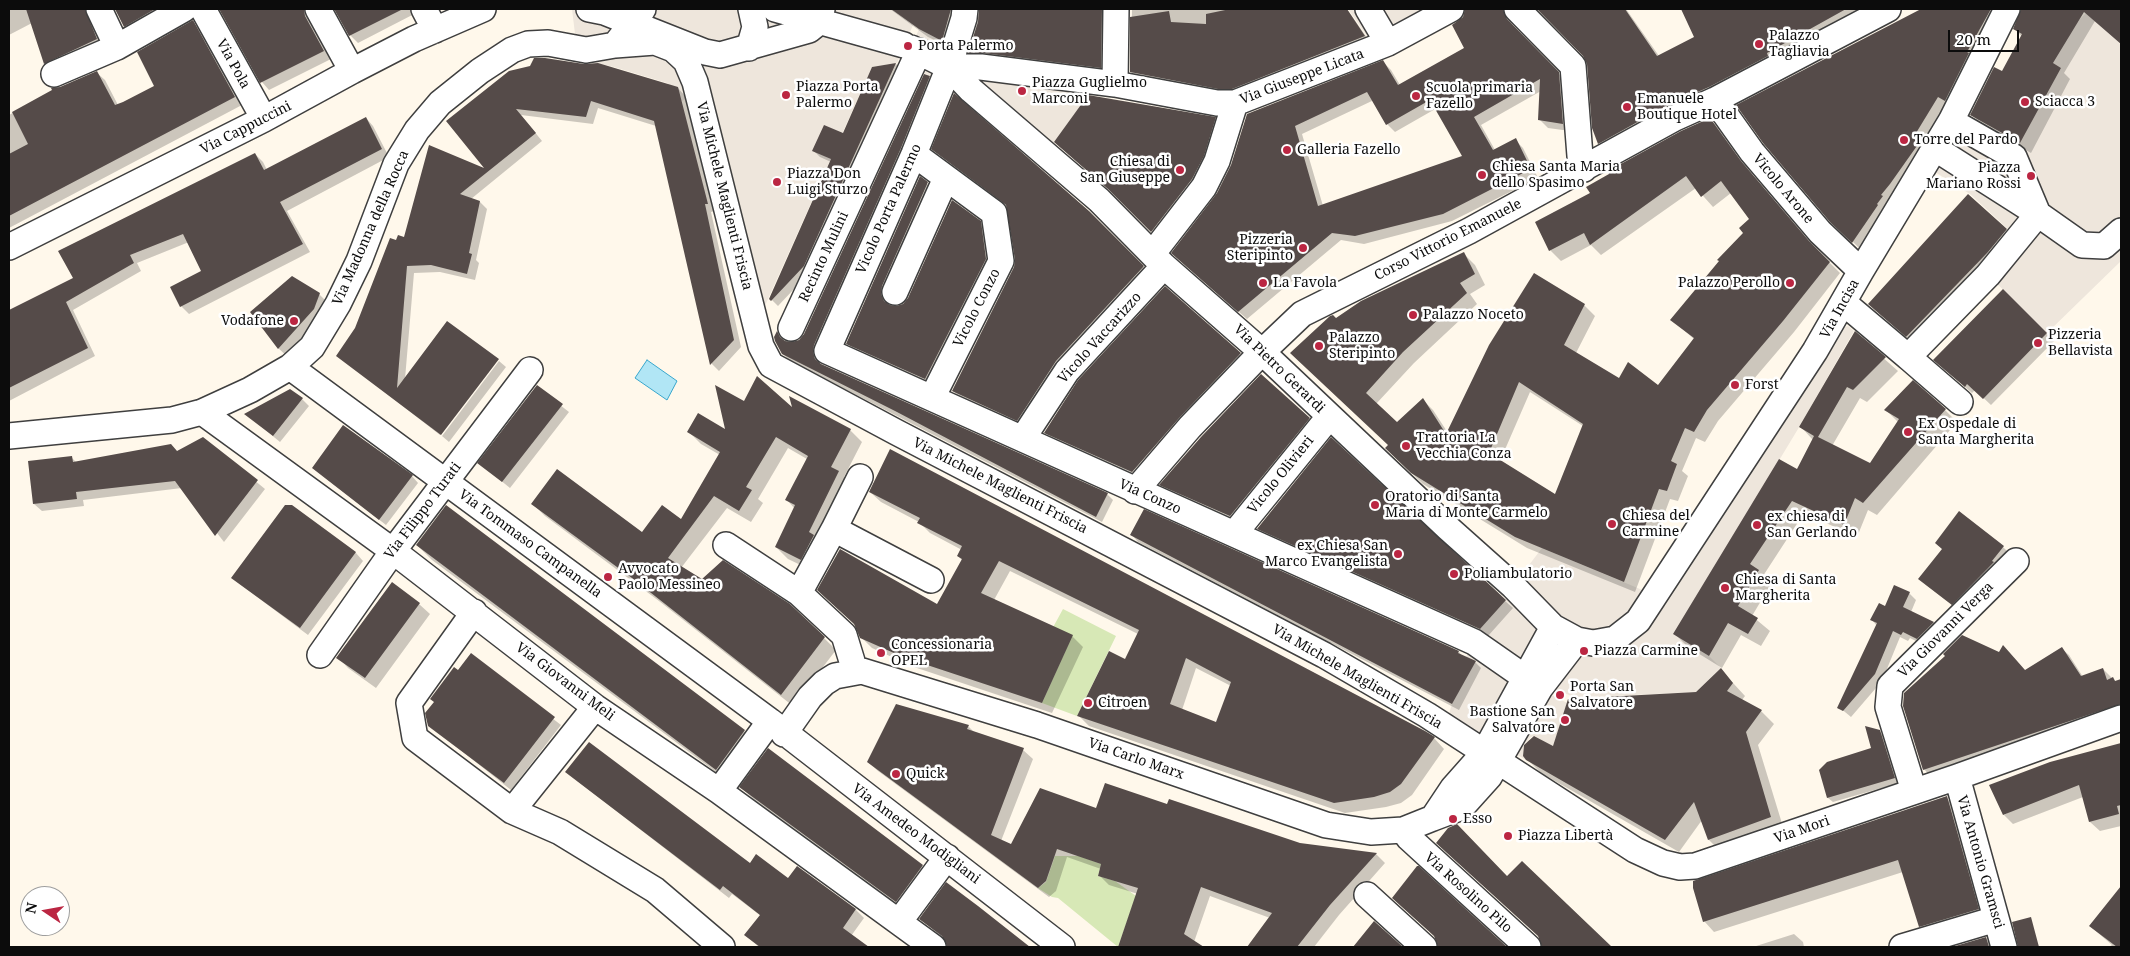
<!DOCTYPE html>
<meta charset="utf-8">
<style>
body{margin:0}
#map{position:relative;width:2130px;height:956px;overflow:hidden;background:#fff8eb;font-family:"Noto Serif",serif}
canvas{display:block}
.frame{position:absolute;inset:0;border:10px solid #0c0c0c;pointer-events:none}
.north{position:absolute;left:20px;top:886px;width:50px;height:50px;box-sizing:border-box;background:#fff;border:1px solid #9e9e9e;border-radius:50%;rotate:282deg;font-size:14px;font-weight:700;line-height:20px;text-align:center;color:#0c0c0c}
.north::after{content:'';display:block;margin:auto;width:18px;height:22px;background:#bb2642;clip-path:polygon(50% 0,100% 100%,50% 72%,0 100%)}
.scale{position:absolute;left:1948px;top:30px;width:71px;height:22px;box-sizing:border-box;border:2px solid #0c0c0c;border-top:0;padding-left:6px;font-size:15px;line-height:18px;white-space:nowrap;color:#0c0c0c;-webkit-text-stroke:4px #fff;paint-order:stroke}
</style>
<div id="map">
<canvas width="2130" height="956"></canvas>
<div class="frame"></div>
<div class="north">N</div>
<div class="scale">20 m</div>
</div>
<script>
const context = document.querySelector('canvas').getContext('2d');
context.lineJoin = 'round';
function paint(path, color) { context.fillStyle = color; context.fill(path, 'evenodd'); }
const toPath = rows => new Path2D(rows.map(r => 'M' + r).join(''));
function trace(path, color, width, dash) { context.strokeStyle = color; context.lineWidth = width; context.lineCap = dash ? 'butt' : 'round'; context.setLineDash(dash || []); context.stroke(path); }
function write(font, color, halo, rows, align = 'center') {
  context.font = font + ' "Noto Serif",serif'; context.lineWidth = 5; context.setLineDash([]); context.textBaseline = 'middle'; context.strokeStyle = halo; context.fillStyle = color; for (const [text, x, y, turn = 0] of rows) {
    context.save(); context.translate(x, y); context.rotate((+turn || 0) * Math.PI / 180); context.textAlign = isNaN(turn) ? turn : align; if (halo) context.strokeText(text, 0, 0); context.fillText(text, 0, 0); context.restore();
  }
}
const green = toPath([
 [1063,609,1116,636,1077,716,1042,703,1068,645,1051,631],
 [1055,856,1080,856,1101,864,1098,876,1115,881,1136,896,1118,947,1058,898,1052,897,1038,888,1046,882]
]);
const plaza = toPath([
 [572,9,891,9,913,25,897,63,872,67,764,308,710,86,682,101,667,83,614,67,578,59],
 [1348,9,1438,9,1382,33,1367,36],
 [2086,13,2116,39,2121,36,2121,261,2047,333,1977,264,2009,230,1970,194,1935,172,1967,114,2020,143,2061,68,2053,63,2079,20],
 [919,29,965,52,1000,57,1090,81,1088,96,1052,145,939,79,903,66],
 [1848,326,1854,331,1798,429,1674,634,1709,656,1721,668,1696,692,1576,698,1553,688,1550,694,1567,703,1553,747,1535,736,1531,737,1524,744,1523,749,1523,756,1526,760,1449,714,1452,704,1475,661,1466,657,1474,642,1476,633,1506,599,1513,586,1542,548,1640,589,1665,606,1845,327]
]);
const water = toPath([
 [647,360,677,381,667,400,635,378,647,360]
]);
const shadow = toPath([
 [9,9,95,9,104,47,53,71,45,64,32,23,9,35],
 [115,9,176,9,133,34,125,26],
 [221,9,314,9,311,18,331,59,269,90,262,82],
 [336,9,421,9,418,12,358,43,350,35],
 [890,9,961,9,950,47,928,37],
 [980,9,1112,9,1108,75,978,60,970,52],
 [1132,9,1347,9,1372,45,1241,96,1139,80,1131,72],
 [1466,9,1514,9,1511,13,1511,22,1514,29,1567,82,1570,131,1548,128,1540,120,1541,91,1481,125,1495,150,1515,140,1523,148,1538,178,1452,221,1364,244,1341,240,1247,319,1181,261,1232,166,1383,62,1391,70,1400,85,1465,48,1464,18],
 [1374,100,1387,124,1395,132,1437,108,1464,157,1323,206,1302,134],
 [1539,9,1626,9,1659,56,1695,38,1682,9,1868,9,1607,151,1599,143,1589,65,1585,56],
 [1924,9,2008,9,1863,252,1843,232,1738,106],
 [2022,9,2121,9,2121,44,2095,21,2064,73,2070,79,2031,153,1982,125,1972,115,2002,73,2022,37,2015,29],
 [192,22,200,29,242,105,9,228,9,115,54,91,97,73,105,80,118,105,156,86],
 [896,64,902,70,810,272,778,306,771,299,831,162,820,157,814,151,843,135,873,68],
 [509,72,678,88,685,96,715,211,711,212,741,347,719,371,712,364,656,126,598,108,593,124,521,115,542,141,471,199,480,202,487,209,476,260,479,263,475,280,440,272,414,273,405,379,497,359,440,435,338,356,356,329,396,241,405,238,488,171],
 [929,77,935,82,818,358,820,365,1107,494,1113,500,1102,522,789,360,783,354,778,333,784,342,793,344,800,340,805,335],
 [366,118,373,126,389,157,287,211,310,252,189,314,181,306,203,271,189,242,137,263,141,271,73,310,95,356,9,401,9,312,74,279,255,154,263,162,267,170],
 [1215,118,1222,125,1210,163,1158,238,1116,195],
 [1710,119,1721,130,1752,174,1818,251,1840,273,1794,332,1718,421,1705,442,1696,438,1682,471,1688,476,1678,501,1670,499,1635,592,1527,548,1423,484,1397,459,1390,445,1303,363,1336,320,1464,254,1475,265,1485,285,1470,294,1477,304,1414,363,1376,404,1397,424,1423,400,1433,410,1448,433,1584,305,1595,316,1576,353,1619,380,1658,387,1694,339,1672,320,1745,233,1751,219,1731,193,1713,207,1696,188,1601,255,1591,245,1561,261,1550,250,1592,194],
 [1530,392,1583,426,1556,496,1500,461],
 [920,178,934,190,887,300,889,306,897,307,905,304,980,222,987,229,992,266,932,385,854,350,847,343],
 [1968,196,2012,235,1912,341,1875,310],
 [1088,211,1149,273,1024,426,959,397,953,391],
 [1165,288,1245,360,1138,477,1051,438,1045,433],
 [2003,291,2054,341,1991,405,1975,390,1972,393,1942,367],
 [319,294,330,305,289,358,278,348],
 [1855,333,1898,371,1867,402,1860,398,1832,446,1871,464,1898,422,1886,410,1945,410,1957,422,1877,515,1868,510,1857,537,1804,513,1763,576,1771,584,1752,616,1770,631,1761,646,1741,635,1722,668,1688,647,1675,634,1797,471,1813,440,1801,427],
 [499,361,506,367,449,442,442,436],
 [537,387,569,412,510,488,479,463],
 [302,399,309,406,280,442,246,414],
 [744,403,794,411,850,430,862,442,844,477,851,484,813,571,788,559,776,547,795,509,787,500,807,459,788,448,758,499,763,503,751,522,727,508,681,568,702,581,824,638,836,650,793,706,659,601,545,516,533,504,642,534,681,521,720,455,701,444,689,432,727,431],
 [1309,419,1315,425,1237,522,1167,491,1161,485],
 [203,438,265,489,224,542,182,488,83,500,84,506,42,511,34,504,71,457,77,463,178,452],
 [313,468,412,476,418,483,386,525],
 [870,492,1434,738,1444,749,1412,795,1401,803,1386,807,1345,813,1089,726,1079,716,1126,660,1138,634,1010,571,994,600,1072,636,1083,647,1052,713,914,667,872,648,861,637,938,605,963,561,958,556,962,550,930,533,919,522,881,502],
 [1196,668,1231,686,1216,723,1182,710],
 [292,507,356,553,363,561,308,635,241,585,233,578],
 [446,507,744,731,759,746,732,784,432,560,417,545],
 [1144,511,1459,652,1463,657,1475,662,1481,668,1459,710,1138,542,1132,535],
 [1259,529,1505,601,1513,608,1488,636,1266,536],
 [2003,547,2008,552,1957,609,1925,584],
 [1909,593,1916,600,1911,612,1934,623,1940,629,1924,645,1910,638,1908,641,1900,637,1882,681,1851,717,1839,707,1877,626,1872,620,1886,607],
 [419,604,430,614,376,688,348,668,338,657],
 [2061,648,2069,655,2083,677,2103,669,2120,686,2121,712,1931,777,1924,769],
 [471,655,561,725,511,790,429,725,458,672],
 [1721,670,1745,696,1742,700,1761,711,1774,724,1758,745,1784,830,1722,853,1709,840,1702,820,1679,852,1541,773,1527,759,1524,750,1528,741,1534,737,1554,748,1696,693],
 [968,726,975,733,1023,750,1033,759,1001,841,1012,846,1097,809,1168,806,1300,845,1376,854,1385,863,1339,915,1314,947,1248,947,1270,918,1210,896,1194,942,1202,947,1119,947,1138,894,1109,885,1099,875,1101,869,1067,857,1056,891,1049,897,878,771,868,762],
 [1879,731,1884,736,1899,783,1833,802,1828,798,1820,771,1872,749],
 [769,750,922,866,942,886,916,921,761,807,741,787],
 [2121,752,2121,826,2100,831,2090,822,2083,797,2013,824,2004,815,2110,755],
 [576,780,750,865,788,880,798,868,856,910,864,918,851,936,867,947,759,947,745,935,761,916,732,894,729,898],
 [1946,798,1957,808,1988,919,1930,936,1920,926,1903,872,1714,932,1704,921],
 [1522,863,1609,947,1543,947,1543,943,1508,878],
 [1418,867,1505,947,1439,947],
 [947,884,1029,947,948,947,947,942,921,919],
 [2121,888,2121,947,2109,947,2112,945,2090,926],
 [1794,934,1803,942,1804,947,1753,947],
 [1986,938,1994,947,1956,947]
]);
const building = toPath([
 [26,9,85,9,97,39,44,64],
 [115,9,155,9,124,27],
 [219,9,304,9,305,16,324,51,260,83],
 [334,9,403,9,349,36],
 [891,9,951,9,942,41,919,29],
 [979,9,1102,9,1101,68,983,53,968,53,978,22],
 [1230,9,1347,9,1365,36,1232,89,1218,89,1130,72,1130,17,1169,11,1171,22,1206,24,1206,14],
 [1465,9,1503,9,1507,19,1559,72,1563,124,1538,120,1540,79,1474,117,1493,150,1516,138,1531,169,1443,214,1355,236,1332,233,1238,312,1171,253,1217,193,1231,165,1247,114,1383,60,1398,85,1464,48,1452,25,1463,17],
 [1367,92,1386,125,1430,100,1462,156,1318,206,1295,126],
 [1537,9,1625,9,1657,56,1694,37,1681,9,1846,9,1767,53,1768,56,1709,87,1668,105,1598,144,1592,128,1587,64,1583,56],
 [1921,9,1991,9,1967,52,1969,53,1945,101,1938,97,1913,138,1919,143,1890,184,1881,195,1883,196,1877,204,1878,205,1852,243,1830,222,1763,143,1736,105],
 [2021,9,2121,9,2121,44,2084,12,2053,63,2061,68,2020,143,1970,115,1994,67,2002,71,2022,34,2013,29],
 [193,20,235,97,9,216,9,154,28,144,12,112,52,90,51,88,60,87,97,71,115,105,123,102,154,86,137,52],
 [534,58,545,58,584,64,598,63,678,87,708,204,705,204,734,340,710,365,654,121,591,101,586,117,516,109,536,133,460,194,480,201,469,253,472,254,467,274,431,265,407,266,397,388,447,321,499,359,441,435,336,356,355,328,390,238,396,240,398,235,404,237,429,145,484,168,446,121,509,71,530,66],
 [896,63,804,266,771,301,769,299,831,159,812,151,824,125,843,133,872,67],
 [924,74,930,76,901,148,814,345,813,352,815,359,821,364,1108,493,1096,517,897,412,782,354,775,341,774,337,777,331,780,337,785,341,792,342,799,340,804,334],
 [954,93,1089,211,1144,266,1056,361,1017,421,952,391,1014,267,1015,260,1006,205,931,149],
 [1088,95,1216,117,1204,156,1192,179,1151,232,1108,189,1054,142],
 [366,117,382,149,280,202,303,244,180,307,170,287,201,271,183,234,130,255,134,263,66,302,88,348,9,388,9,310,73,278,58,251,255,153,264,170],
 [1710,118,1741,161,1809,241,1830,262,1783,321,1707,410,1694,432,1685,428,1671,461,1677,464,1667,491,1659,489,1624,582,1515,537,1411,473,1385,448,1388,445,1290,353,1330,316,1333,315,1336,318,1361,301,1464,252,1475,274,1460,283,1467,293,1403,352,1366,393,1397,422,1423,398,1446,434,1489,345,1534,273,1585,304,1564,345,1619,378,1628,362,1658,385,1694,338,1670,320,1719,261,1717,260,1743,233,1739,228,1749,219,1721,181,1701,197,1686,176,1590,245,1584,233,1549,251,1535,222,1590,193,1586,187,1609,174,1608,171,1681,131],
 [1519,382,1583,424,1555,494,1489,453],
 [920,176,928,182,882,286,881,294,884,301,890,305,896,306,903,304,908,298,952,200,981,221,986,259,925,379,846,344],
 [1968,194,2007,229,1988,252,1906,337,1868,304],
 [292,276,320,293,314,309,278,349,250,312],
 [1165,286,1241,353,1180,417,1132,472,1044,433,1078,380],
 [2003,289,2047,333,1983,399,1967,384,1965,387,1933,360],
 [1855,331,1886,357,1853,390,1847,387,1818,437,1870,463,1899,419,1884,410,1913,380,1946,409,1863,503,1855,498,1844,525,1792,501,1750,564,1759,570,1738,606,1758,618,1748,634,1728,623,1709,656,1673,634,1779,459,1797,469,1814,436,1799,427],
 [1261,374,1310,418,1230,516,1159,485,1201,437],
 [757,376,792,407,789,396,851,429,831,467,839,471,809,532,814,535,801,560,775,547,795,505,785,500,808,456,776,437,746,487,752,490,739,511,714,496,668,558,702,579,723,560,790,604,825,637,781,695,632,578,531,504,557,469,642,532,662,505,681,519,720,452,687,432,698,413,725,429,715,385,744,401],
 [537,385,563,404,502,482,477,463],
 [290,389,303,398,273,436,244,414],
 [343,425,413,475,379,520,312,468],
 [203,437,258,480,215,536,175,481,76,492,77,499,33,504,28,461,72,456,73,462,171,444,177,451],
 [1331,437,1506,600,1480,629,1257,529],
 [890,449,1425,731,1435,737,1401,784,1390,792,1374,797,1334,803,1077,716,1109,651,1125,659,1139,630,999,561,981,593,1073,635,1042,703,903,657,860,638,854,624,817,590,840,549,937,604,962,559,957,556,962,546,917,523,920,518,869,492],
 [1186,658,1231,682,1216,722,1170,704],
 [285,505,292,505,356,552,300,628,231,578],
 [446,505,745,730,716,770,416,545],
 [1144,509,1459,651,1458,653,1476,661,1452,704,1130,535],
 [1959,511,2004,546,1992,561,1994,562,1952,605,1918,579,1942,549,1935,543],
 [392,582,420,603,365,678,336,658],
 [1894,585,1910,592,1903,607,1934,622,1917,639,1903,632,1901,635,1893,631,1875,674,1843,711,1837,708,1877,623,1870,620,1879,603,1885,606],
 [1962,635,1999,652,2003,645,2025,670,2062,647,2081,676,2103,668,2107,680,2113,677,2115,681,2121,679,2121,704,1923,770,1903,706,1904,693,1945,656,1943,654],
 [471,653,555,717,504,783,428,726,425,713,434,702,430,699,454,667,458,670],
 [1721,668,1733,683,1727,691,1762,710,1746,732,1771,817,1708,840,1694,802,1665,840,1526,760,1523,756,1524,745,1534,736,1553,746,1568,699,1696,692],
 [896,704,969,725,967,729,1024,748,991,835,1011,844,1040,788,1096,808,1105,783,1167,804,1169,799,1300,843,1377,853,1330,905,1297,947,1247,947,1272,913,1201,887,1184,934,1204,947,1118,947,1138,888,1098,876,1101,864,1057,849,1046,881,1038,888,867,762],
 [1865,726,1880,730,1895,778,1827,798,1819,770,1827,762,1871,748],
 [589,742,750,863,756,854,788,878,797,866,856,909,843,928,869,947,760,947,744,935,760,915,723,886,720,890,565,772],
 [2121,743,2121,805,2117,806,2119,814,2089,822,2079,785,2003,815,1989,785,2050,762],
 [768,748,923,865,896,902,739,787],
 [1947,796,1979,909,1919,927,1898,860,1703,922,1693,888,1693,881],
 [1457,824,1507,876,1522,861,1612,947,1542,947,1538,936,1436,843,1448,828],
 [1417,866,1419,866,1507,947,1438,947,1434,936,1392,898],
 [946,882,978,906,1030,947,947,946,942,936,919,919],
 [2121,886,2121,947,2117,947,2089,926],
 [2031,917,2039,947,2018,947,2012,922],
 [1374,921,1403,947,1353,947],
 [1986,937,1989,947,1952,947]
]);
const minor = toPath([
 [99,9,117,47],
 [203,9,264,119],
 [318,9,352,71],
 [424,9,435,30],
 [589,9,604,12,705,52,720,55,809,30,819,22,822,9],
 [775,9,904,45],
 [965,9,964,18,949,67,914,154,827,351,1474,642,1540,688],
 [1368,9,1388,43],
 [1517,9,1573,66,1580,156,1584,169],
 [615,45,655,42,673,49,686,61,695,82,761,346,771,365,896,432,1324,655,1427,715,1635,850,1663,863,1680,867,1695,866,1957,777,2121,718],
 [749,48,755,27,751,9],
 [911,48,949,67,971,90,1099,200,1164,266,1262,352,1448,528,1513,586,1553,627,1577,640,1593,643,1615,639,1638,621,1815,351,1861,271,1951,121,2007,9],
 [949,67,981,67,1115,84,1217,103,1235,103,1388,43,1451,9],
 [54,74,117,47,184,9],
 [1115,84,1116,9],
 [1715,100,1752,152,1820,232,1861,271],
 [1951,121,2014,157,2038,214],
 [1936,149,2038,214,2082,245,2104,246,2121,231],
 [914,154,994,213,1001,261,932,398],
 [9,247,264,119,352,71,414,39,483,9],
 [1153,253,1204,187,1217,161,1235,103],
 [895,292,946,178],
 [1844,303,1908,357,1988,275,2038,214],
 [791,328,919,51],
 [1908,357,1960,402],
 [290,367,770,721,1062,947],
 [202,412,393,551,595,707,719,791,933,947],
 [9,436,172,420,202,412,250,390,290,367,312,347,338,304,359,261,396,164,417,130,440,103,480,71,512,50,528,44,548,43,586,50,615,45,643,9],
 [1023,438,1067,371,1164,266],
 [1135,491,1190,427,1262,352,1302,314,1469,231,1675,118,1715,100,1888,9],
 [834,529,860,477],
 [1234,534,1329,417],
 [726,545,799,593,844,635,855,671],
 [799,593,834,529,931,580],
 [474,612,409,703,415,738,512,811,560,832,655,890,722,947],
 [320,655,393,551,530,370],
 [784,734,810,697,824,683,835,676,862,671,1037,725,1326,825,1371,832,1403,830,1433,818,1453,788,1484,753,1553,627],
 [1957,777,2004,947],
 [719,791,770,721],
 [1914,791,1888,707,1890,686,2016,561],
 [512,811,595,707],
 [1433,818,1462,807,1489,777,1540,688,1577,640],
 [1403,830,1409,838,1528,947],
 [1367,895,1424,947],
 [899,922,947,857],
 [1902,947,1996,919]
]);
const markers = [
 [1759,44,5,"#bb2642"],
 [908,46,5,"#bb2642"],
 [1022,91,5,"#bb2642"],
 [786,95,5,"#bb2642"],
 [1416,96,5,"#bb2642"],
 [2025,102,5,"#bb2642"],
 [1627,107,5,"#bb2642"],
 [1904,140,5,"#bb2642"],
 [1287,150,5,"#bb2642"],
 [1180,170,5,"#bb2642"],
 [1482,175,5,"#bb2642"],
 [2031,176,5,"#bb2642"],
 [777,182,5,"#bb2642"],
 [1303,248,5,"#bb2642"],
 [1263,283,5,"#bb2642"],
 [1790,283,5,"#bb2642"],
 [1413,315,5,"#bb2642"],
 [294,321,5,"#bb2642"],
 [2038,343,5,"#bb2642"],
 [1319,346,5,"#bb2642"],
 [1735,385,5,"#bb2642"],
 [1908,432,5,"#bb2642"],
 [1406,446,5,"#bb2642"],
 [1375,505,5,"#bb2642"],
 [1612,524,5,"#bb2642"],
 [1757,525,5,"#bb2642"],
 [1398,554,5,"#bb2642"],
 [1454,574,5,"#bb2642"],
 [608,577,5,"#bb2642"],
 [1725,588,5,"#bb2642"],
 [1584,651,5,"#bb2642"],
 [881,653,5,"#bb2642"],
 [1560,695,5,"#bb2642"],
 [1088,703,5,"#bb2642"],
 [1565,720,5,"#bb2642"],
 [896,774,5,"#bb2642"],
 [1453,819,5,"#bb2642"],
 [1508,836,5,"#bb2642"]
];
const poiNames = [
 ["Palazzo",1769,36],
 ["Tagliavia",1769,52],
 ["Porta Palermo",918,46],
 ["Piazza Guglielmo",1032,83],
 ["Marconi",1032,99],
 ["Piazza Porta",796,87],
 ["Palermo",796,103],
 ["Scuola primaria",1426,88],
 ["Fazello",1426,104],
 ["Emanuele",1637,99],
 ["Boutique Hotel",1637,115],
 ["Sciacca 3",2035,102],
 ["Torre del Pardo",1914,140],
 ["Galleria Fazello",1297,150],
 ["Chiesa di",1170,162,"right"],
 ["San Giuseppe",1170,178,"right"],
 ["Chiesa Santa Maria",1492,167],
 ["dello Spasimo",1492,183],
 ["Piazza",2021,168,"right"],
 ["Mariano Rossi",2021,184,"right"],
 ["Piazza Don",787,174],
 ["Luigi Sturzo",787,190],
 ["Pizzeria",1293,240,"right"],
 ["Steripinto",1293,256,"right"],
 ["La Favola",1273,283],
 ["Palazzo Perollo",1780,283,"right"],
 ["Palazzo Noceto",1423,315],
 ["Vodafone",284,321,"right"],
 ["Pizzeria",2048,335],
 ["Bellavista",2048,351],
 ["Palazzo",1329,338],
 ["Steripinto",1329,354],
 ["Forst",1745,385],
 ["Ex Ospedale di",1918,424],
 ["Santa Margherita",1918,440],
 ["Trattoria La",1416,438],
 ["Vecchia Conza",1416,454],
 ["Oratorio di Santa",1385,497],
 ["Maria di Monte Carmelo",1385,513],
 ["Chiesa del",1622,516],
 ["Carmine",1622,532],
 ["ex chiesa di",1767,517],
 ["San Gerlando",1767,533],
 ["ex Chiesa San",1388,546,"right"],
 ["Marco Evangelista",1388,562,"right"],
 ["Avvocato",618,569],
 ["Paolo Messineo",618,585],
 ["Poliambulatorio",1464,574],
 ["Chiesa di Santa",1735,580],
 ["Margherita",1735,596],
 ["Concessionaria",891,645],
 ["OPEL",891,661],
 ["Piazza Carmine",1594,651],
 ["Porta San",1570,687],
 ["Salvatore",1570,703],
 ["Citroen",1098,703],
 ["Bastione San",1555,712,"right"],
 ["Salvatore",1555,728,"right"],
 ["Quick",906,774],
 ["Esso",1463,819],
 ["Piazza Libertà",1518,836]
];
const streetNames = [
 ["Via Pola",233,64,61],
 ["Via Giuseppe Licata",1302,77,-21],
 ["Via Cappuccini",246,128,-27],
 ["Vicolo Arone",1783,189,50],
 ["Via Michele Maglienti Friscia",724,196,76],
 ["Vicolo Porta Palermo",889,209,-66],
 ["Via Madonna della Rocca",371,228,-66],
 ["Corso Vittorio Emanuele",1448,240,-27],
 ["Recinto Mulini",824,257,-65],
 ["Vicolo Conzo",977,308,-63],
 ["Via Incisa",1840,309,-61],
 ["Vicolo Vaccarizzo",1100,338,-48],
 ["Via Pietro Gerardi",1279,369,44],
 ["Vicolo Olivieri",1281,475,-51],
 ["Via Michele Maglienti Friscia",1000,486,27],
 ["Via Conzo",1150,497,24],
 ["Via Filippo Turati",423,511,-53],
 ["Via Tommaso Campanella",530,544,36],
 ["Via Giovanni Verga",1946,630,-45],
 ["Via Michele Maglienti Friscia",1357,677,30],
 ["Via Giovanni Meli",565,682,37],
 ["Via Carlo Marx",1136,759,19],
 ["Via Mori",1802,830,-19],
 ["Via Amedeo Modigliani",916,834,37],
 ["Via Antonio Gramsci",1980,862,74],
 ["Via Rosolino Pilo",1468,893,42]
];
paint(green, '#d7e8b6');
paint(plaza, '#eee6dc');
paint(water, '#b1e6f5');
trace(water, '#38a6cc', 1);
paint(shadow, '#0003');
paint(building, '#554b49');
trace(minor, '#3f3f3f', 28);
trace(minor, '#fff', 25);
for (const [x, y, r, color] of markers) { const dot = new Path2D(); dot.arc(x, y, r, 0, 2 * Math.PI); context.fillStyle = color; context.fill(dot); trace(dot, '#fff', 2); }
write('14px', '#0c0c0c', '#fff', poiNames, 'left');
write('14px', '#0c0c0c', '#fff', streetNames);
</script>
